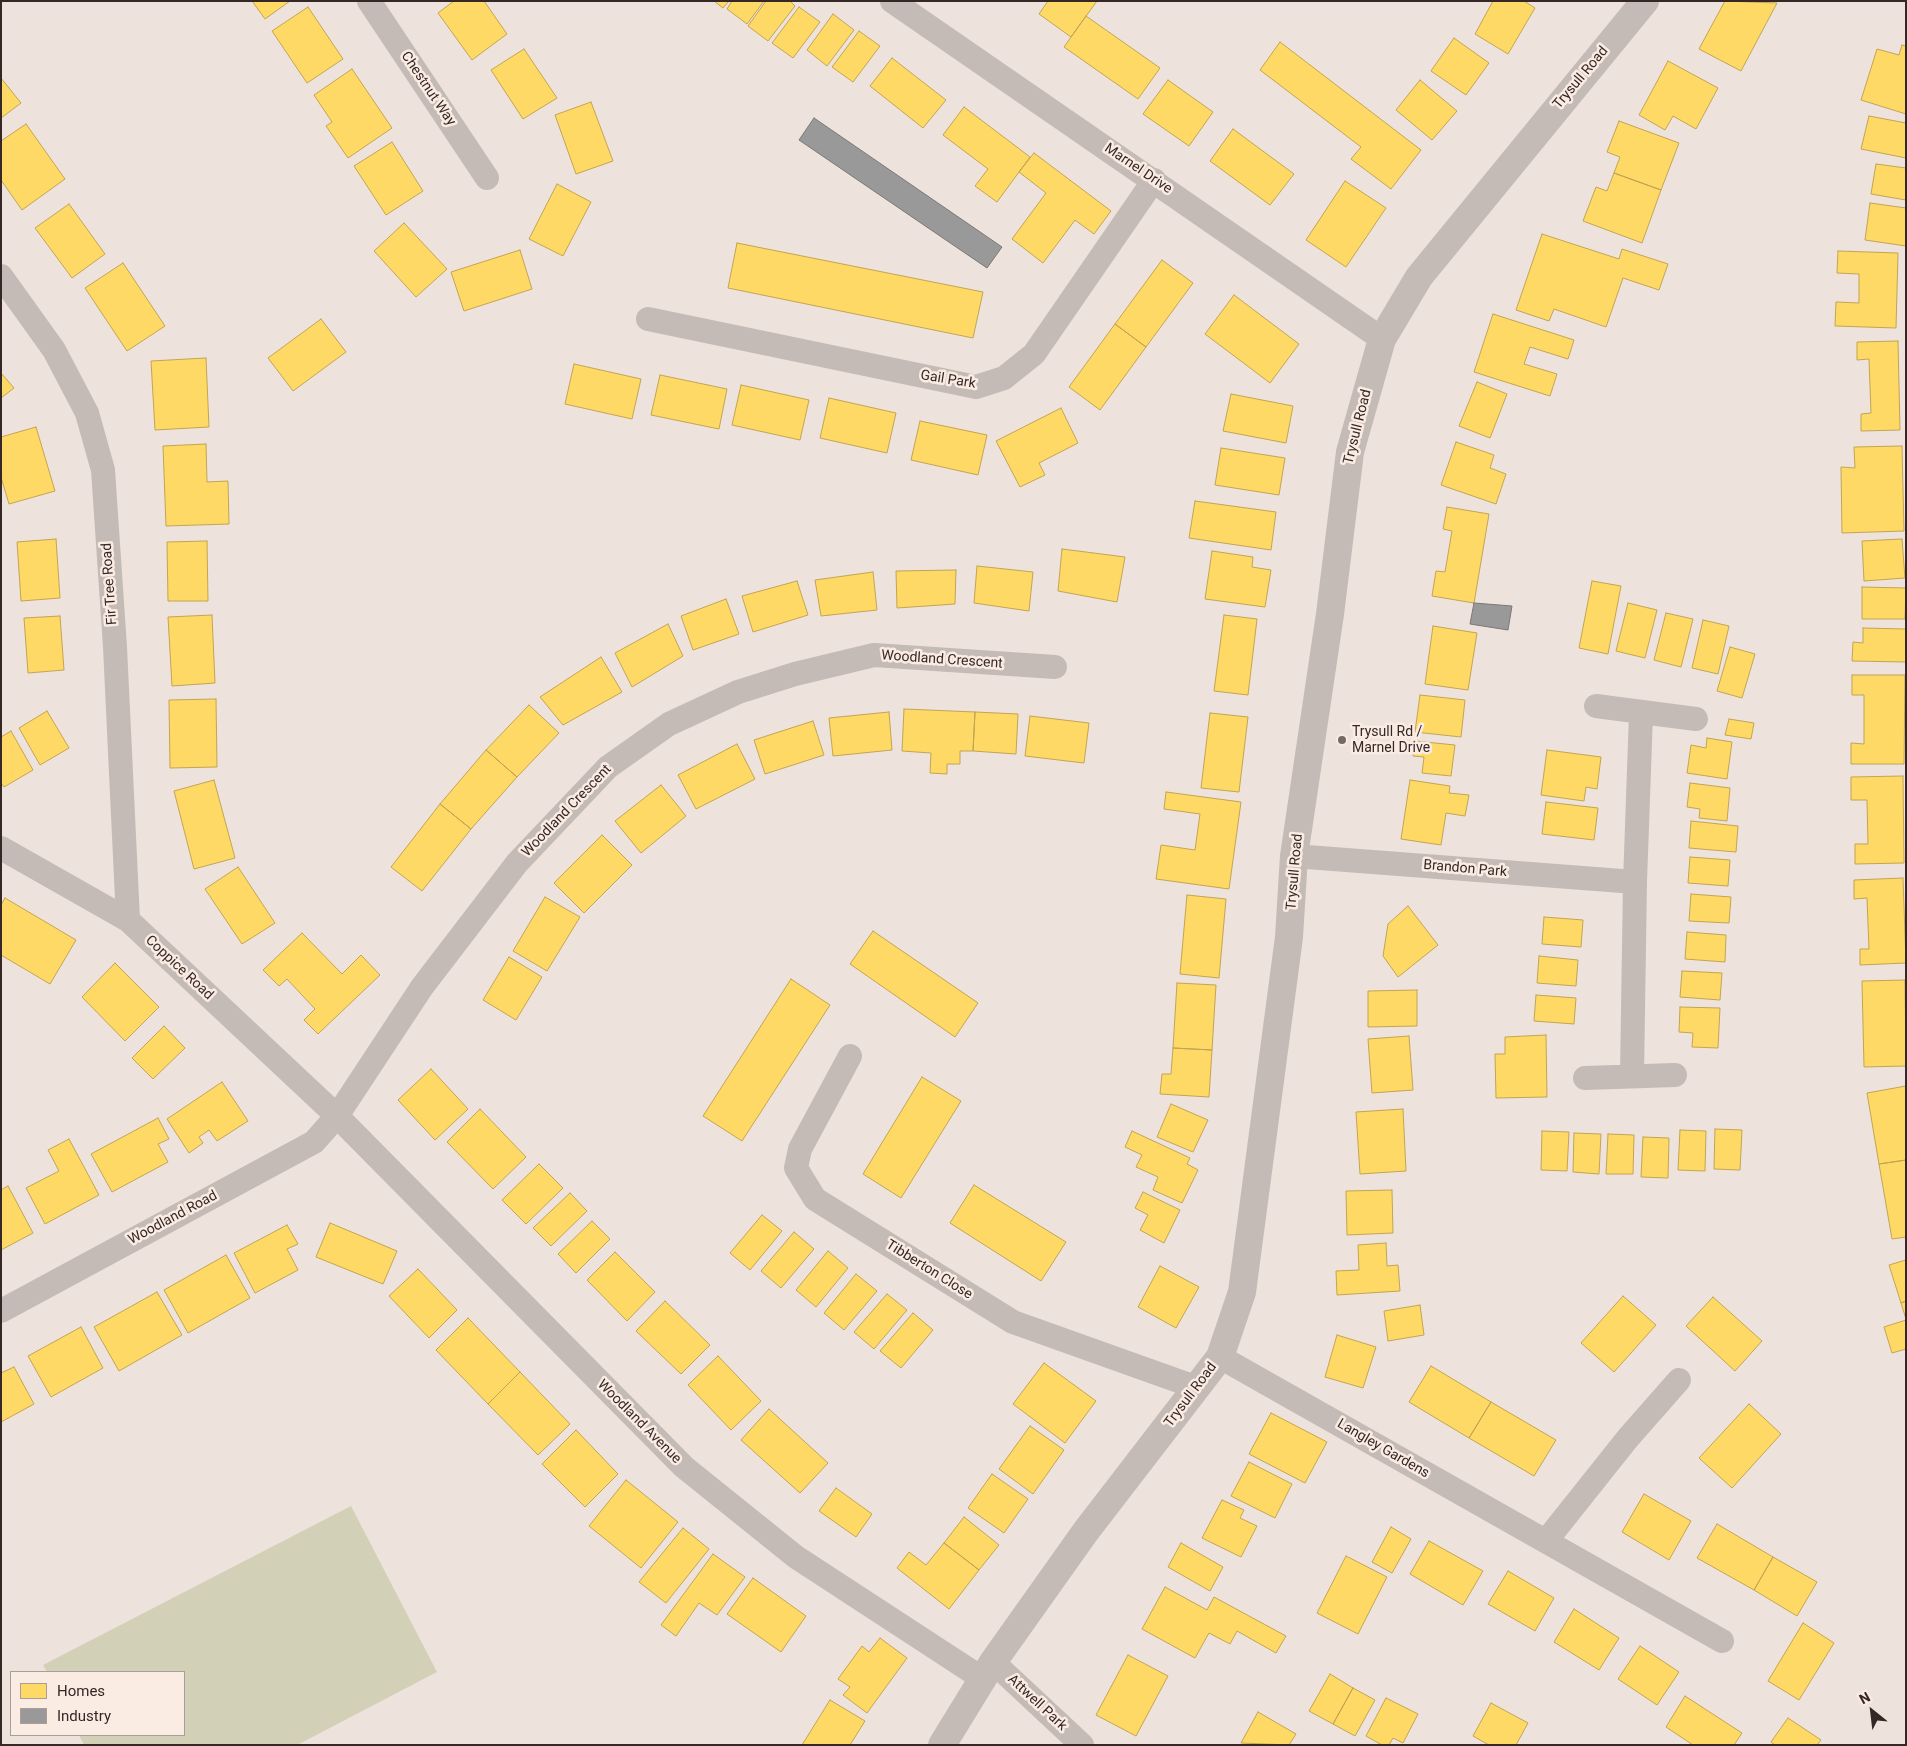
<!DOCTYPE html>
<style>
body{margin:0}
#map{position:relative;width:1907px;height:1746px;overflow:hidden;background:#ede2dc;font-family:Roboto,sans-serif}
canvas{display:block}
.frame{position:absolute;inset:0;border:2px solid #352725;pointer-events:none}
.legend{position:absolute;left:10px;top:1671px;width:175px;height:65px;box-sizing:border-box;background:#faece3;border:1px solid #ab9d97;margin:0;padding:6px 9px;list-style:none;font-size:15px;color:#352725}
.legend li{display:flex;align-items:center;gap:10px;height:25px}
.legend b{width:25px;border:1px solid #ab9d97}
.north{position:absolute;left:1847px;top:1686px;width:50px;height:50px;-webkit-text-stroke:4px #faece3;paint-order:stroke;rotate:331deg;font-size:14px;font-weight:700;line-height:20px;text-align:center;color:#352725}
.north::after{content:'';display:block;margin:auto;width:18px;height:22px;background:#352725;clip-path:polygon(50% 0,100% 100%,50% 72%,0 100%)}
</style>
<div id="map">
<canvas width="1907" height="1746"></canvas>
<div class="frame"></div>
<ul class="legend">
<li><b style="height:14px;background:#ffd966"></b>Homes</li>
<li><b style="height:14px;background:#999"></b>Industry</li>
</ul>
<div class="north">N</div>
</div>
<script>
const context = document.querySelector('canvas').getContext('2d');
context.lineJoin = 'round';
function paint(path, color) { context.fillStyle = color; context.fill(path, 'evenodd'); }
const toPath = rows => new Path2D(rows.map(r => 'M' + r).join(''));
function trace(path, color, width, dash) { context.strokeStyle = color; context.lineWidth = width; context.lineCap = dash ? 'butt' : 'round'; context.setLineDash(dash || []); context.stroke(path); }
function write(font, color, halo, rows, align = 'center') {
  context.font = font + ' Roboto,sans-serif'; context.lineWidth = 5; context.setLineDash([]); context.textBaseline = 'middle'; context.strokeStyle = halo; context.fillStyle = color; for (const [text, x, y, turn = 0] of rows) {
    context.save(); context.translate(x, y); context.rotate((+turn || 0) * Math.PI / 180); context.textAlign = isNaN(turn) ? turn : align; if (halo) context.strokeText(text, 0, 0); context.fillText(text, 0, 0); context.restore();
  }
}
const green = toPath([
 [351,1506,437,1672,297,1745,84,1745,79,1735,184,1735,184,1672,47,1672,43,1665]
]);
const homes = toPath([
 [252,1,290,1,265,19,252,1],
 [454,1,484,1,507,34,472,60,438,13,454,1],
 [714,1,729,1,723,8,714,1],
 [732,1,764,1,747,24,727,9,732,1],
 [766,1,790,1,795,6,768,41,748,26,766,1],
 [1048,1,1097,1,1071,37,1039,14,1048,1],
 [1493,1,1524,1,1535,8,1508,54,1475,34,1493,1],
 [1725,1,1777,3,1741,71,1699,49,1725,1],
 [308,7,343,59,307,83,272,31,308,7],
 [799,7,820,22,793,58,772,43,799,7],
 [833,14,854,30,827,66,807,50,833,14],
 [1086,16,1160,68,1138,99,1064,47,1086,16],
 [859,31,880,46,853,82,832,67,859,31],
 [1454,38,1489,63,1466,95,1431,71,1454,38],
 [1280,42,1421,150,1391,189,1351,159,1361,147,1260,70,1280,42],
 [1902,45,1906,46,1906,114,1861,100,1877,49,1899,55,1902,45],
 [524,49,557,98,523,119,491,70,524,49],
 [892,58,946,100,923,128,870,86,892,58],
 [1668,61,1718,88,1696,129,1673,116,1665,130,1639,115,1668,61],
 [352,69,392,128,348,158,326,126,332,122,314,95,352,69],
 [1,78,21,103,1,118,1,78],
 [1168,80,1213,112,1189,146,1143,114,1168,80],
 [1420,80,1457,111,1432,140,1396,110,1420,80],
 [591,102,613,161,576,174,555,115,591,102],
 [964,107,1030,157,997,202,975,186,988,169,943,135,964,107],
 [1869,116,1906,123,1906,158,1861,149,1869,116],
 [1619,121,1679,143,1661,190,1614,173,1620,157,1607,152,1619,121],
 [26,124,65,179,22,210,1,180,1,141,26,124],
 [1233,129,1294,174,1270,205,1210,161,1233,129],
 [392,142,423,191,386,215,354,166,392,142],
 [1034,153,1111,211,1094,234,1075,220,1043,263,1012,239,1046,193,1019,172,1034,153],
 [1876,164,1906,168,1906,200,1871,194,1876,164],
 [1614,173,1661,190,1642,243,1583,221,1596,187,1607,191,1614,173],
 [1345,181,1386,208,1346,267,1306,240,1345,181],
 [557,184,591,202,563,256,529,239,557,184],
 [1870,203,1906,208,1906,246,1865,240,1870,203],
 [69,204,105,254,72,278,35,228,69,204],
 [404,223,447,269,416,297,374,251,404,223],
 [1542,234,1619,259,1622,249,1668,264,1659,290,1623,278,1606,327,1554,309,1549,321,1516,310,1542,234],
 [737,243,983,292,973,338,728,288,737,243],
 [520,250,532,289,464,311,451,272,520,250],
 [1838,251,1898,253,1896,328,1835,326,1836,302,1859,303,1859,274,1837,273,1838,251],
 [1162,260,1193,283,1146,347,1115,324,1162,260],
 [123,263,165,326,127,351,85,288,123,263],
 [1234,295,1299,344,1270,383,1205,334,1234,295],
 [1493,314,1574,340,1568,359,1530,347,1524,364,1557,374,1550,396,1474,372,1493,314],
 [321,319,346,352,293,391,268,358,321,319],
 [1115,324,1146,347,1100,410,1069,387,1115,324],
 [1898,341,1900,430,1861,431,1861,414,1871,413,1869,359,1857,360,1857,342,1898,341],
 [206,358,209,427,155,430,151,361,206,358],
 [574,364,641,379,632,419,565,404,574,364],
 [1,373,14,388,1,398,1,373],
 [660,375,727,389,719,429,651,415,660,375],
 [1477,382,1507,394,1490,438,1459,426,1477,382],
 [741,385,809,400,800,440,732,425,741,385],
 [1231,394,1293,406,1286,443,1223,431,1231,394],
 [829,398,896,413,887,453,820,438,829,398],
 [1061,408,1078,443,1039,463,1045,475,1020,487,996,441,1061,408],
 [920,421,987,435,978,475,911,460,920,421],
 [36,427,55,491,9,504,1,477,1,437,36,427],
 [1456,442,1494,455,1490,468,1506,474,1496,504,1441,485,1456,442],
 [206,444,207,482,228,481,229,524,166,526,163,446,206,444],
 [1902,446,1904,531,1842,533,1841,467,1855,468,1854,447,1902,446],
 [1221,448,1285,458,1279,495,1215,485,1221,448],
 [1195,501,1276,512,1271,550,1189,538,1195,501],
 [1447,507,1489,514,1474,603,1432,596,1436,571,1445,572,1452,531,1443,529,1447,507],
 [56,539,60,598,21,601,17,542,56,539],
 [1902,539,1905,578,1864,581,1862,541,1902,539],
 [207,541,208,601,168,601,167,542,207,541],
 [1062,549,1125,557,1117,602,1058,591,1062,549],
 [1212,551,1253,557,1252,567,1271,570,1265,607,1205,599,1212,551],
 [977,566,1033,572,1029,611,974,603,977,566],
 [956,570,955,604,897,608,896,571,956,570],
 [873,572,877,610,821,616,815,580,873,572],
 [797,581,808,615,753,632,742,596,797,581],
 [1592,581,1621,586,1608,654,1579,648,1592,581],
 [1862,587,1906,588,1905,619,1862,619,1862,587],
 [726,599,739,634,693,650,681,616,726,599],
 [1628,603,1657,610,1645,658,1616,651,1628,603],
 [1666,613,1693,619,1681,667,1654,660,1666,613],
 [212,615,215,683,172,686,168,617,212,615],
 [1224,615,1257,619,1248,695,1214,691,1224,615],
 [60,616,64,670,28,673,24,618,60,616],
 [1703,620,1729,626,1718,674,1692,668,1703,620],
 [668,624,683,656,632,687,615,653,668,624],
 [1433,626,1477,633,1468,690,1425,684,1433,626],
 [1863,628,1906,629,1906,662,1852,661,1853,642,1863,643,1863,628],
 [1730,647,1755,654,1742,698,1717,691,1730,647],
 [601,657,622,692,563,725,540,697,601,657],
 [1852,675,1905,675,1904,764,1851,764,1851,743,1864,744,1864,695,1852,695,1852,675],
 [1420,695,1465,700,1461,737,1415,732,1420,695],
 [216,699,217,767,170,768,169,700,216,699],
 [529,705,559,733,517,777,486,750,529,705],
 [904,709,975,712,973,751,960,751,960,764,947,764,947,774,930,773,931,753,902,751,904,709],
 [47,711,69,748,40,765,19,728,47,711],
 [889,712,892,750,833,756,829,718,889,712],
 [975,712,1018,714,1016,754,973,751,975,712],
 [1210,713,1248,717,1239,792,1201,788,1210,713],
 [1030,716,1089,723,1084,763,1025,756,1030,716],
 [1729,719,1754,723,1751,739,1725,735,1729,719],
 [813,721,824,755,765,774,754,740,813,721],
 [11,731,33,770,4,787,1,783,1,737,11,731],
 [1707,738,1732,742,1727,779,1687,773,1691,745,1706,748,1707,738],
 [1415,741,1455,745,1451,776,1422,773,1424,757,1413,756,1415,741],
 [737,744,755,779,696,809,678,775,737,744],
 [486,750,517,777,471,829,440,804,486,750],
 [1547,750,1601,757,1597,789,1586,787,1584,801,1541,795,1547,750],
 [1903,776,1904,863,1855,864,1855,844,1868,844,1867,800,1851,800,1851,777,1903,776],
 [214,780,235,858,194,869,174,791,214,780],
 [1410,780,1450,786,1449,793,1469,795,1465,816,1446,813,1441,845,1401,839,1410,780],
 [1690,783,1730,788,1727,821,1699,818,1700,809,1687,807,1690,783],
 [661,785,686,816,641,853,615,821,661,785],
 [1166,792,1241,802,1229,889,1156,879,1161,845,1195,850,1200,814,1164,809,1166,792],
 [1546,802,1598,808,1594,840,1542,834,1546,802],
 [440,804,471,829,422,891,391,867,440,804],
 [1691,821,1738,826,1736,852,1689,848,1691,821],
 [602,835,632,865,584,913,554,883,602,835],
 [1690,857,1730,860,1728,886,1688,883,1690,857],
 [238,867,275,923,242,944,205,889,238,867],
 [1903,878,1906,963,1860,965,1860,949,1869,949,1867,898,1854,899,1854,880,1903,878],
 [1691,894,1731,897,1729,923,1689,921,1691,894],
 [1187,895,1226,899,1219,978,1180,974,1187,895],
 [545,897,580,917,547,971,513,951,545,897],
 [5,898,76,940,50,984,1,955,1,905,5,898],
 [1408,906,1438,945,1398,977,1383,956,1388,924,1408,906],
 [1544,917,1583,920,1581,947,1542,944,1544,917],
 [873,931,978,1003,955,1037,850,964,873,931],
 [1687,932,1726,935,1725,962,1685,959,1687,932],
 [302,933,342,974,361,955,380,975,318,1034,304,1020,315,1009,287,979,279,986,263,970,302,933],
 [1539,956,1578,960,1576,986,1537,983,1539,956],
 [509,957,542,977,516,1020,483,1000,509,957],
 [115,963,159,1007,125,1041,82,997,115,963],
 [1682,971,1722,973,1720,1000,1680,997,1682,971],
 [791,979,830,1005,742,1141,703,1116,791,979],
 [1905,980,1906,1066,1864,1067,1862,981,1905,980],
 [1177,983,1216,985,1212,1050,1173,1048,1177,983],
 [1417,990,1417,1026,1368,1027,1368,991,1417,990],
 [1536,995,1576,998,1574,1024,1534,1021,1536,995],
 [1680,1007,1720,1008,1718,1048,1692,1047,1693,1033,1679,1032,1680,1007],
 [164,1026,185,1048,153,1079,132,1058,164,1026],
 [1546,1035,1547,1097,1496,1098,1495,1054,1505,1054,1505,1037,1546,1035],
 [1409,1036,1413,1090,1372,1093,1368,1039,1409,1036],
 [1173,1048,1212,1050,1209,1097,1160,1094,1162,1074,1171,1074,1173,1048],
 [431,1069,468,1109,435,1140,398,1100,431,1069],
 [922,1077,961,1101,901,1198,863,1174,922,1077],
 [222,1082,248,1121,217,1141,209,1130,199,1137,203,1143,189,1153,167,1119,222,1082],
 [1906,1086,1906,1160,1879,1164,1867,1093,1906,1086],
 [1171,1104,1208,1120,1193,1152,1157,1137,1171,1104],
 [480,1109,526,1157,493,1189,447,1142,480,1109],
 [1403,1109,1406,1171,1360,1174,1356,1112,1403,1109],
 [158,1118,169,1139,158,1144,168,1162,112,1192,91,1154,158,1118],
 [1715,1129,1742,1130,1740,1170,1714,1169,1715,1129],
 [1680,1130,1706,1131,1705,1171,1678,1170,1680,1130],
 [1132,1131,1190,1158,1187,1164,1198,1170,1182,1203,1153,1190,1158,1177,1136,1167,1142,1155,1125,1147,1132,1131],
 [1542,1131,1569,1132,1567,1171,1541,1170,1542,1131],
 [1574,1133,1601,1134,1599,1174,1573,1172,1574,1133],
 [1608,1134,1634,1135,1633,1174,1606,1174,1608,1134],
 [1643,1137,1669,1138,1668,1178,1641,1177,1643,1137],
 [69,1139,99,1195,45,1224,26,1188,59,1171,48,1150,69,1139],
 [1906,1160,1906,1237,1892,1239,1879,1164,1906,1160],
 [539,1164,563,1188,526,1224,502,1200,539,1164],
 [974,1185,1066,1242,1041,1281,950,1223,974,1185],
 [8,1186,33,1233,1,1250,1,1190,8,1186],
 [1392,1190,1393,1233,1347,1235,1346,1191,1392,1190],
 [1143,1192,1180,1210,1164,1243,1140,1230,1148,1215,1135,1208,1143,1192],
 [570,1193,587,1211,551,1246,533,1228,570,1193],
 [762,1215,782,1231,750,1270,730,1253,762,1215],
 [592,1221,610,1239,576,1273,558,1254,592,1221],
 [330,1223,397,1251,383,1284,316,1257,330,1223],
 [287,1225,298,1244,287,1249,298,1270,255,1293,234,1253,287,1225],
 [794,1232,814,1249,781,1288,761,1271,794,1232],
 [1386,1243,1387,1266,1398,1265,1400,1291,1337,1295,1336,1271,1359,1270,1358,1245,1386,1243],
 [828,1251,848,1268,816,1307,796,1290,828,1251],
 [615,1252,655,1292,627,1321,587,1280,615,1252],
 [226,1255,250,1298,188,1333,164,1290,226,1255],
 [1906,1260,1906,1301,1901,1303,1889,1265,1906,1260],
 [1160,1266,1199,1287,1176,1328,1138,1307,1160,1266],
 [418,1269,457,1310,429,1338,389,1296,418,1269],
 [856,1274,877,1291,844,1330,824,1313,856,1274],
 [157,1292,182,1335,119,1371,94,1327,157,1292],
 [887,1294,907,1310,874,1349,854,1332,887,1294],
 [1623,1296,1656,1325,1614,1372,1581,1343,1623,1296],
 [1713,1297,1762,1341,1735,1371,1686,1326,1713,1297],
 [665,1301,710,1345,681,1374,636,1331,665,1301],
 [1906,1301,1906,1319,1901,1303,1906,1301],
 [1420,1305,1424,1335,1388,1341,1384,1311,1420,1305],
 [913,1313,933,1330,901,1368,880,1351,913,1313],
 [468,1318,520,1372,488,1404,436,1350,468,1318],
 [1906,1320,1906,1349,1892,1353,1884,1327,1906,1320],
 [81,1327,103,1368,51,1397,28,1356,81,1327],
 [1337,1335,1376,1347,1363,1388,1325,1377,1337,1335],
 [718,1356,761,1401,731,1430,688,1385,718,1356],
 [1044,1363,1096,1401,1065,1443,1013,1404,1044,1363],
 [1431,1366,1491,1402,1469,1438,1409,1402,1431,1366],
 [14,1367,34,1404,1,1422,1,1373,14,1367],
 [520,1372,570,1424,538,1455,488,1404,520,1372],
 [1491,1402,1556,1440,1534,1476,1469,1438,1491,1402],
 [1749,1404,1781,1434,1732,1488,1699,1458,1749,1404],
 [769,1409,828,1463,800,1493,741,1440,769,1409],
 [1271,1413,1327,1442,1305,1483,1249,1454,1271,1413],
 [1030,1426,1064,1450,1033,1494,999,1469,1030,1426],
 [576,1430,618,1474,585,1507,542,1464,576,1430],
 [1249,1462,1292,1484,1275,1518,1231,1496,1249,1462],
 [992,1474,1028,1499,1004,1533,968,1508,992,1474],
 [626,1480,678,1522,641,1568,589,1526,626,1480],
 [836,1488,872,1514,856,1537,819,1511,836,1488],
 [1644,1494,1691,1521,1669,1560,1622,1532,1644,1494],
 [1222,1500,1244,1510,1240,1518,1257,1526,1241,1557,1202,1538,1222,1500],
 [964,1517,999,1545,979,1570,944,1543,964,1517],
 [1717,1524,1773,1557,1754,1590,1697,1558,1717,1524],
 [1391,1527,1411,1539,1392,1573,1372,1562,1391,1527],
 [683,1528,709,1549,666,1603,639,1582,683,1528],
 [1429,1541,1483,1571,1463,1605,1410,1574,1429,1541],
 [944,1543,979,1570,949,1609,897,1568,909,1552,926,1565,944,1543],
 [1181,1543,1223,1567,1210,1591,1168,1567,1181,1543],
 [713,1554,745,1577,717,1615,699,1603,676,1636,661,1625,713,1554],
 [1346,1556,1387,1577,1358,1634,1317,1613,1346,1556],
 [1773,1557,1817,1582,1797,1616,1754,1590,1773,1557],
 [1508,1571,1554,1598,1535,1631,1488,1604,1508,1571],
 [753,1578,806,1616,781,1652,727,1614,753,1578],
 [1165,1587,1207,1610,1214,1597,1286,1636,1276,1653,1237,1631,1230,1644,1209,1633,1195,1658,1142,1629,1165,1587],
 [1574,1609,1619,1638,1599,1670,1554,1642,1574,1609],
 [1803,1623,1834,1643,1799,1700,1768,1681,1803,1623],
 [880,1638,907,1658,867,1713,843,1695,850,1687,838,1679,862,1646,869,1652,880,1638],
 [1640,1646,1679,1672,1657,1705,1618,1679,1640,1646],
 [1128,1655,1168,1676,1136,1736,1096,1715,1128,1655],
 [1330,1674,1353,1688,1333,1724,1309,1711,1330,1674],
 [1353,1688,1375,1700,1355,1736,1333,1724,1353,1688],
 [1685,1696,1742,1733,1734,1745,1693,1745,1666,1727,1685,1696],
 [1386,1698,1418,1714,1403,1743,1393,1738,1389,1745,1382,1745,1366,1736,1386,1698],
 [830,1700,865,1721,850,1745,802,1745,830,1700],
 [1491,1703,1528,1723,1516,1745,1489,1745,1473,1736,1491,1703],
 [1258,1712,1296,1734,1289,1745,1241,1743,1258,1712],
 [1788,1718,1821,1740,1817,1745,1775,1745,1771,1742,1788,1718]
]);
const industry = toPath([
 [814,118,1002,247,987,268,799,140,814,118],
 [1474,603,1512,606,1508,630,1470,624,1474,603]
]);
const minor = toPath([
 [369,1,487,178],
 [892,1,1382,339],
 [1,276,54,350,87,413,103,470,115,647,128,920],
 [648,319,976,387,1004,378,1034,354,1154,180],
 [1596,706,1696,719],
 [1,848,128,920,337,1116,684,1467,796,1557,983,1679],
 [1294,856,1635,882],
 [850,1056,800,1149,796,1168,815,1199,1013,1322,1198,1388],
 [1632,1076,1635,882,1641,714],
 [1585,1078,1675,1075],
 [1,1311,314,1142,337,1116,422,987,517,863,608,767,669,724,738,692,795,674,874,655,1055,667],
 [1220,1357,1722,1641],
 [1546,1541,1628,1438,1679,1380],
 [993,1662,1082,1745]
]);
const tertiary = toPath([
 [942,1745,993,1662,1086,1531,1220,1357,1242,1292,1289,937,1294,856,1330,614,1350,452,1382,339,1419,277,1645,1]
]);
const markers = [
 [1342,740,5,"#756865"]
];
const streetNames = [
 ["Trysull Road",1581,78,-50],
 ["Chestnut Way",428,89,56],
 ["Marnel Drive",1138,169,34],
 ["Gail Park",948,380,9],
 ["Trysull Road",1358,427,-76],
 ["Fir Tree Road",110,584,-94],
 ["Woodland Crescent",942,660,4],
 ["Woodland Crescent",567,811,-46],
 ["Brandon Park",1465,869,5],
 ["Trysull Road",1295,872,-85],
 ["Coppice Road",179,968,43],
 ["Woodland Road",173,1218,-28],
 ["Tibberton Close",929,1270,32],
 ["Trysull Road",1191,1395,-53],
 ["Woodland Avenue",639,1422,45],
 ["Langley Gardens",1383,1449,30],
 ["Attwell Park",1037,1703,43]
];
const poiNames = [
 ["Trysull Rd /",1352,732],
 ["Marnel Drive",1352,748]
];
paint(green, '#d2d0b6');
paint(homes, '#ffd966');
trace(homes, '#c2a452', 1);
paint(industry, '#999');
trace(industry, '#7b7776', 1);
trace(minor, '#c5bbb6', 24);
trace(tertiary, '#c5bbb6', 28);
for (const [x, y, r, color] of markers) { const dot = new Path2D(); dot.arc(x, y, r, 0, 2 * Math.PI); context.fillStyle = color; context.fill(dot); trace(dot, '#faece3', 2); }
write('14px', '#352725', '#faece3', streetNames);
write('14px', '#352725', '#faece3', poiNames, 'left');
</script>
